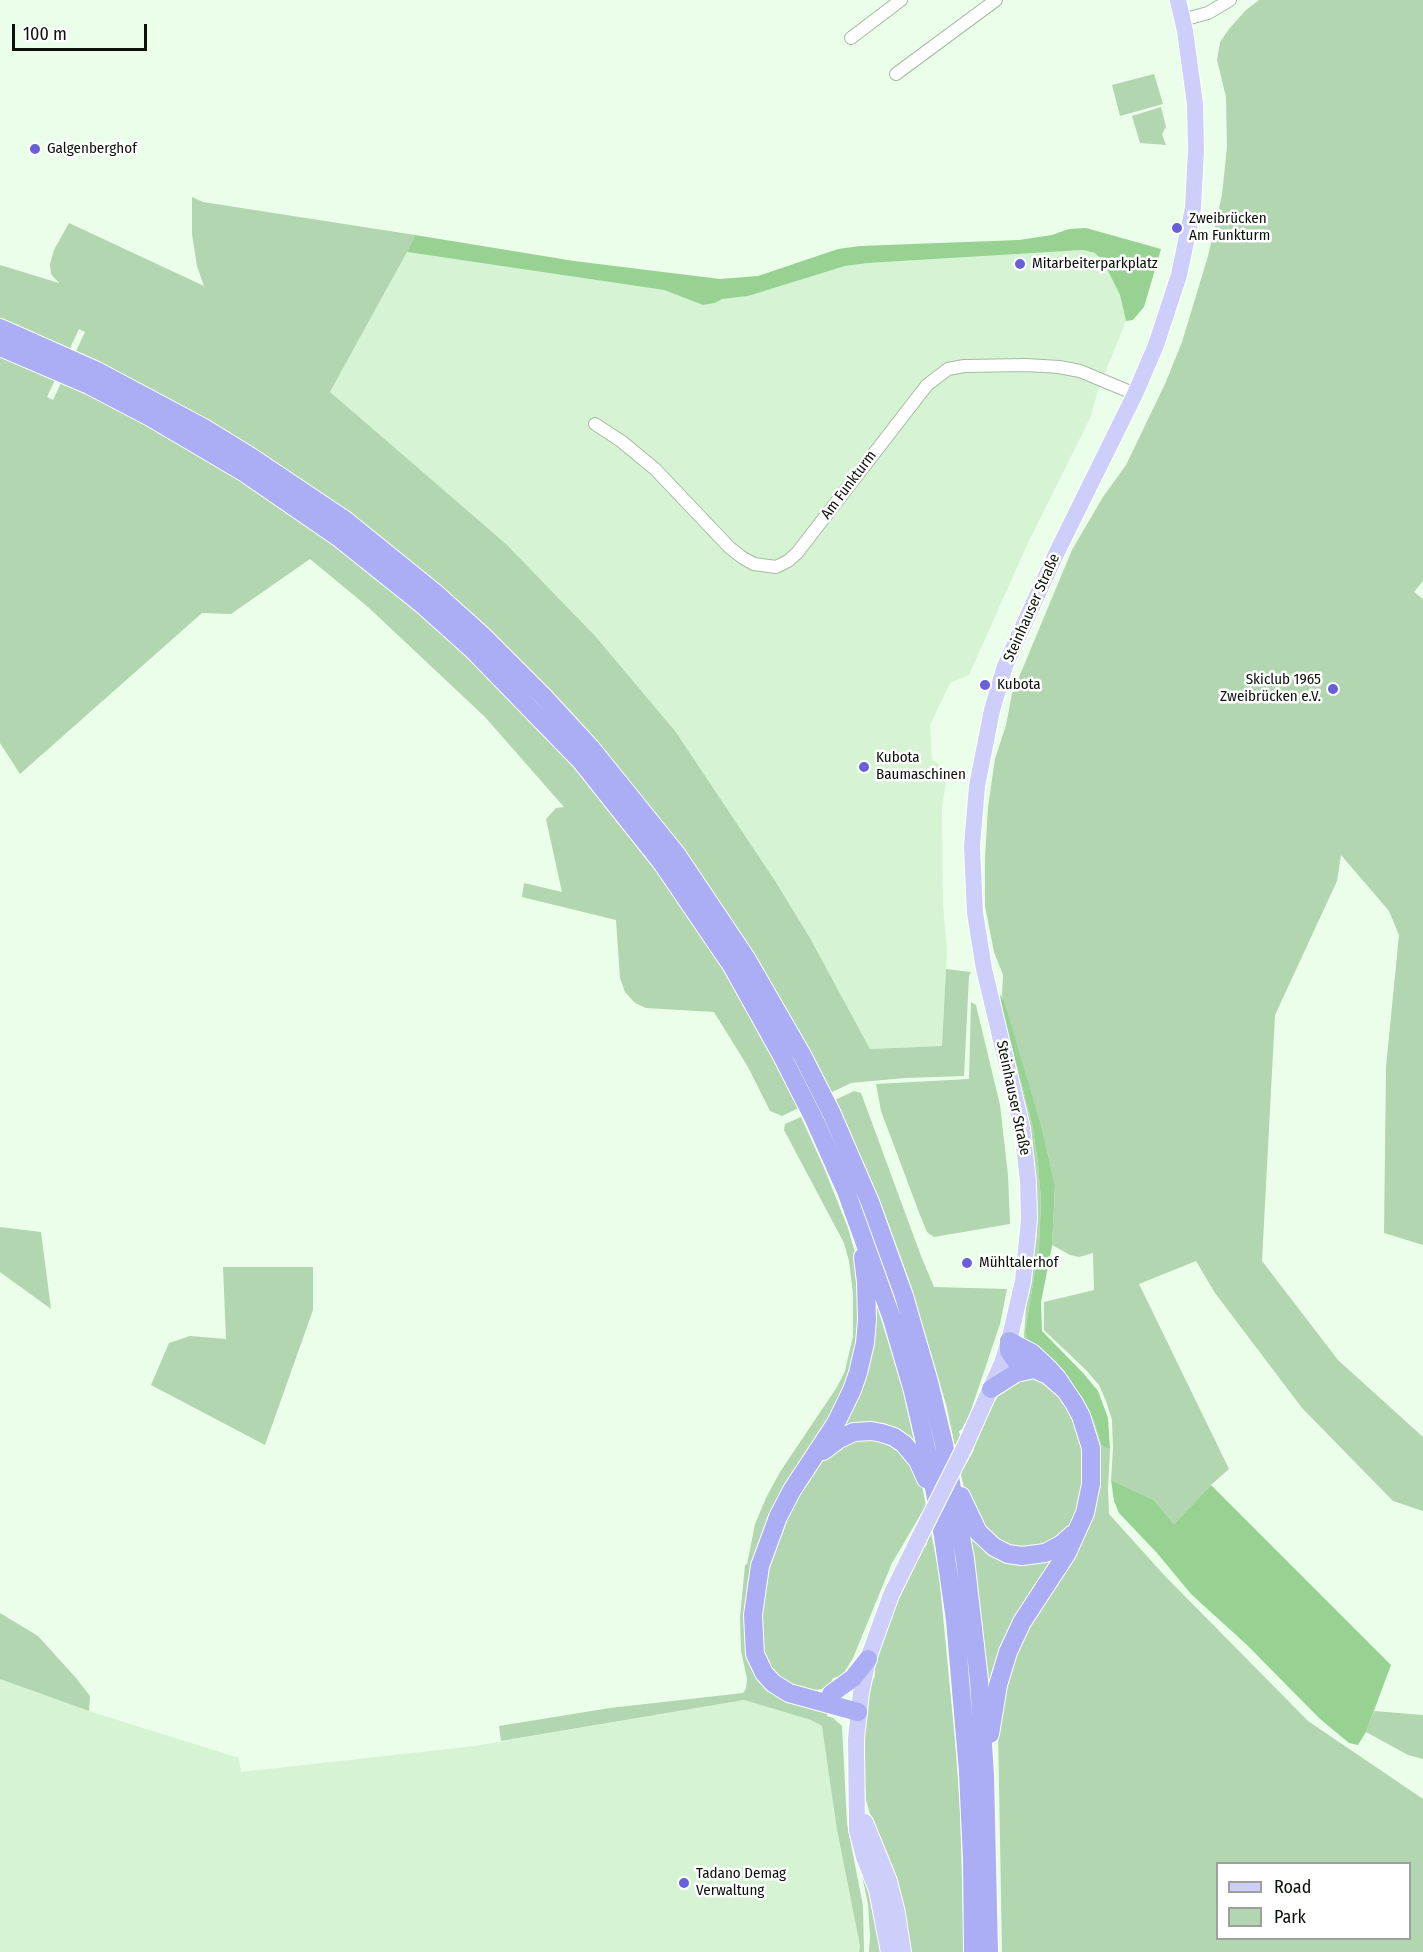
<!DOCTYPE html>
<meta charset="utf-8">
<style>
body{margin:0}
#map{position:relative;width:1423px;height:1952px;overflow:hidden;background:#ebfee9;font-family:"Fira Sans Condensed",sans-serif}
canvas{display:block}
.legend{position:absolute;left:1216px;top:1862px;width:195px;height:78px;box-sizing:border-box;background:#fff;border:2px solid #9da09d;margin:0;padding:8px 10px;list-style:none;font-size:18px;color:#0a1209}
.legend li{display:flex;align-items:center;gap:12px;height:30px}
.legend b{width:30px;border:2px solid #9da09d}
.scale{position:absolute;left:12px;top:24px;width:135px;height:27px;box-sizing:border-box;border:3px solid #0a1209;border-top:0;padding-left:8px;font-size:18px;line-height:21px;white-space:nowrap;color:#0a1209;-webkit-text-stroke:4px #fff;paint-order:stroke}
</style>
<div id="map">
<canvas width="1423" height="1952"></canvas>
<ul class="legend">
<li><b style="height:8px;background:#cdcef9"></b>Road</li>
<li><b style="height:16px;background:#b2d6af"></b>Park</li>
</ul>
<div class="scale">100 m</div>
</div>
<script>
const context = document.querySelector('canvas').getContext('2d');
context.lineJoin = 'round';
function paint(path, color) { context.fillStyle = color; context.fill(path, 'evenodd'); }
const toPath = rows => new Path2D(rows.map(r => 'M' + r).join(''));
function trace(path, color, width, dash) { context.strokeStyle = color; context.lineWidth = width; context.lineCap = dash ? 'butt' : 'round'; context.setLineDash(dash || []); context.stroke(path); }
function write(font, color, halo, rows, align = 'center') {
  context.font = font + ' "Fira Sans Condensed",sans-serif'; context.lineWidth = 5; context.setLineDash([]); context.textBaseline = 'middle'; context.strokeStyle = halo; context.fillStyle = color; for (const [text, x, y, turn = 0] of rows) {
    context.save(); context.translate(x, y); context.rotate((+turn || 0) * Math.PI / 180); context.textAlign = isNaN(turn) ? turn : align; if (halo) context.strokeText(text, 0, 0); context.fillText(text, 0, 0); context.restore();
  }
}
const built = toPath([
 [1083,250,1095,253,1103,261,1120,295,1126,321,1098,390,1091,416,1027,545,969,675,950,683,930,725,932,759,948,771,942,807,943,905,947,950,942,1046,870,1049,810,938,777,884,330,392,407,252,664,290,703,305,722,299,748,296,845,266,868,263],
 [0,1679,89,1711,239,1758,241,1772,475,1746,744,1700,811,1720,822,1726,825,1738,837,1830,860,1946,859,1952,0,1952]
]);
const green = toPath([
 [1259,0,1423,0,1423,581,1414,592,1423,599,1423,1245,1384,1233,1386,1067,1399,935,1389,911,1341,855,1337,881,1275,1015,1262,1261,1338,1360,1423,1437,1423,1511,1393,1501,1302,1408,1215,1293,1196,1261,1139,1284,1229,1469,1211,1485,1174,1524,1154,1500,1111,1480,1113,1448,1112,1420,1106,1401,1099,1385,1086,1370,1044,1330,1044,1302,1094,1290,1093,1253,1079,1257,1070,1255,1052,1245,1055,1185,1041,1124,1002,996,1003,975,994,952,985,906,985,858,988,807,995,759,1006,725,1012,694,1072,550,1103,497,1126,465,1165,384,1182,342,1208,256,1222,195,1227,147,1226,97,1217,60,1220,42,1229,29,1246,10],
 [1154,74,1163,104,1120,116,1112,85],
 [1161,107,1166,127,1162,134,1166,145,1140,143,1132,116],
 [192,197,203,202,415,235,407,252,330,392,506,544,595,636,675,731,777,884,810,938,870,1049,942,1046,946,969,971,972,969,976,964,1076,905,1078,861,1082,851,1083,782,1116,770,1111,748,1067,714,1012,646,1008,635,1003,625,992,620,978,616,920,522,897,524,883,562,892,546,819,556,808,564,807,485,717,368,607,310,559,231,614,202,613,20,774,0,743,0,265,59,283,51,274,50,264,54,250,69,223,204,286,197,266,192,234],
 [79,329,85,332,53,400,47,397],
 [971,1002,976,1005,1000,1105,1008,1175,1010,1224,934,1237,927,1232,920,1215,881,1111,876,1084,969,1079],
 [1002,1010,1032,1123,1038,1164,1041,1201,1039,1247,1025,1332,1067,1378,1084,1402,1095,1424,1101,1445,1106,1448,1110,1448,1108,1489,1109,1514,1164,1575,1308,1721,1423,1799,1423,1952,1002,1952,998,1727,1015,1649,1062,1569,1098,1448,1024,1337,1026,1308,1037,1232,1035,1172,1029,1126],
 [1218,1864,1410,1864,1410,1938,1218,1938],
 [854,1091,861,1093,921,1256,934,1287,1007,1289,1000,1324,970,1413,962,1429,959,1431,966,1464,974,1450,971,1445,1004,1385,1037,1376,1067,1403,1086,1454,1082,1504,1068,1532,1042,1550,994,1543,965,1493,946,1404,908,1277,884,1212,835,1100],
 [801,1117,824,1168,848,1228,859,1267,864,1307,851,1385,775,1510,750,1660,828,1709,827,1716,833,1718,842,1726,847,1824,863,1906,864,1952,859,1952,860,1946,837,1830,822,1726,811,1720,744,1700,501,1741,499,1726,610,1708,743,1693,746,1689,747,1679,741,1651,740,1617,745,1565,747,1564,755,1524,766,1498,780,1472,837,1387,845,1371,853,1336,853,1294,849,1261,844,1243,784,1130,785,1124],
 [0,1227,41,1232,51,1309,0,1272],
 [223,1267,313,1267,313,1310,265,1445,151,1385,169,1343,190,1336,226,1339],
 [874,1297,901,1383,915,1445,909,1442,836,1436],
 [857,1436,896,1443,921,1480,939,1574,955,1741,960,1808,964,1952,910,1952,866,1800,864,1764,864,1728,869,1688,875,1676,874,1665,879,1643,921,1544,925,1547,927,1544,921,1514,892,1563,853,1658,842,1676,833,1678,828,1688,823,1689,813,1690,795,1688,774,1676,763,1656,758,1623,771,1550,815,1465],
 [970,1529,989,1548,1056,1552,990,1697],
 [0,1613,38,1636,76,1678,90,1696,89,1711,0,1679],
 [1374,1711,1423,1715,1423,1759,1408,1755,1366,1732],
 [856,1848,869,1881,883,1952,869,1952,870,1936,868,1904]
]);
const forest = toPath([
 [1086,228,1161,249,1144,307,1133,320,1126,321,1120,295,1103,261,1095,253,1083,250,868,263,845,266,748,296,722,299,715,303,703,305,664,290,407,252,415,235,574,261,720,279,758,276,838,249,860,246,1019,240,1052,235,1069,229],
 [1000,994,1004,1001,1041,1124,1055,1185,1052,1246,1041,1302,1042,1331,1083,1373,1098,1391,1108,1418,1110,1448,1106,1448,1101,1445,1095,1424,1084,1402,1067,1378,1028,1339,1025,1332,1039,1247,1041,1201,1038,1164,1032,1123,1002,1010],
 [1111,1480,1154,1500,1174,1524,1211,1485,1391,1665,1366,1732,1358,1745,1349,1743,1319,1718,1247,1645,1191,1594,1157,1553,1119,1513,1114,1501]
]);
const minor = toPath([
 [1182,20,1208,13,1230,0],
 [851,38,901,0],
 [896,74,996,0],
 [595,424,621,441,655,469,730,548,743,558,754,564,776,567,788,561,797,553,927,385,948,369,964,366,1026,365,1059,367,1080,371,1135,394]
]);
const major = toPath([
 [965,1446,1002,1363,1009,1341,1023,1281,1029,1219,1028,1181,1022,1128,984,969,975,913,972,846,977,786,992,710,1005,666,1056,554,1135,394,1156,345,1179,275,1193,208,1196,150,1195,104,1185,31,1178,0],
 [865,1822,889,1881,897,1913,903,1952],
 [889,1952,877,1890,864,1857,857,1830,856,1739,861,1693,868,1659,891,1595,923,1530]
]);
const highway = toPath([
 [0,328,97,371,204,428,251,457,345,520,434,592,484,637,544,697,590,747,677,855,746,958,802,1055,831,1112,870,1202,904,1296,929,1382,944,1444,965,1559,979,1680,985,1775,989,1952],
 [0,347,89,385,150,417,245,473,338,537,423,605,472,649,581,761,662,863,732,966,782,1056,814,1119,846,1191,892,1319,913,1391,928,1456,943,1536,955,1620,968,1772,972,1859,973,1952],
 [991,1389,1016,1373,1034,1369],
 [823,1451,839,1439,854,1432,871,1431,882,1433,894,1437,904,1444,918,1461,926,1479],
 [961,1496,978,1532,994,1547,1008,1554,1022,1556,1045,1553,1062,1544,1073,1534],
 [831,1694,853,1678,868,1659],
 [858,1712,789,1693,773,1683,764,1673,755,1654,753,1615,760,1566,778,1517,792,1490,836,1423,852,1390,858,1373,865,1343,867,1320,866,1282,863,1257],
 [990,1734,998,1685,1008,1652,1022,1622,1067,1553,1085,1513,1091,1484,1091,1448,1081,1416,1074,1403,1057,1378,1048,1368,1032,1353,1009,1341,1009,1351,1016,1361,1048,1375,1065,1390]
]);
const majorBridge = toPath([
 [923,1530,965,1446]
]);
const markers = [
 [35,149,6,"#6760d9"],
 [1177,228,6,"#6760d9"],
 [1020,264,6,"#6760d9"],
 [985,685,6,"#6760d9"],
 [1333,689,6,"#6760d9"],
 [864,767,6,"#6760d9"],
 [967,1263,6,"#6760d9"],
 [684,1883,6,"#6760d9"]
];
const poiNames = [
 ["Galgenberghof",47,149],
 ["Zweibrücken",1189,219],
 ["Am Funkturm",1189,236],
 ["Mitarbeiterparkplatz",1032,264],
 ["Skiclub 1965",1321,680,"right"],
 ["Zweibrücken e.V.",1321,697,"right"],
 ["Kubota",997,685],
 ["Kubota",876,758],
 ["Baumaschinen",876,775],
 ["Mühltalerhof",979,1263],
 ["Tadano Demag",696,1874],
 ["Verwaltung",696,1891]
];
const streetNames = [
 ["Am Funkturm",849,485,-53],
 ["Steinhauser Straße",1032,608,-66],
 ["Steinhauser Straße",1013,1098,78]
];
paint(built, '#d6f4d4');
paint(green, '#b2d6af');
paint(forest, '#97d293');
trace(minor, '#a4bba2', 14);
trace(major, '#fff', 18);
trace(highway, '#fff', 20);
trace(minor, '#fff', 12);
trace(major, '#cdcef9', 16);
trace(highway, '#abaef5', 18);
trace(majorBridge, '#fff', 18, []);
trace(majorBridge, '#cdcef9', 16);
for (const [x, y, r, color] of markers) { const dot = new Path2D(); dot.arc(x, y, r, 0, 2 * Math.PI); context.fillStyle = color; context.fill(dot); trace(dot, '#fff', 2); }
write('15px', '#0a1209', '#fff', poiNames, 'left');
write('15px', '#0a1209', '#fff', streetNames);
</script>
